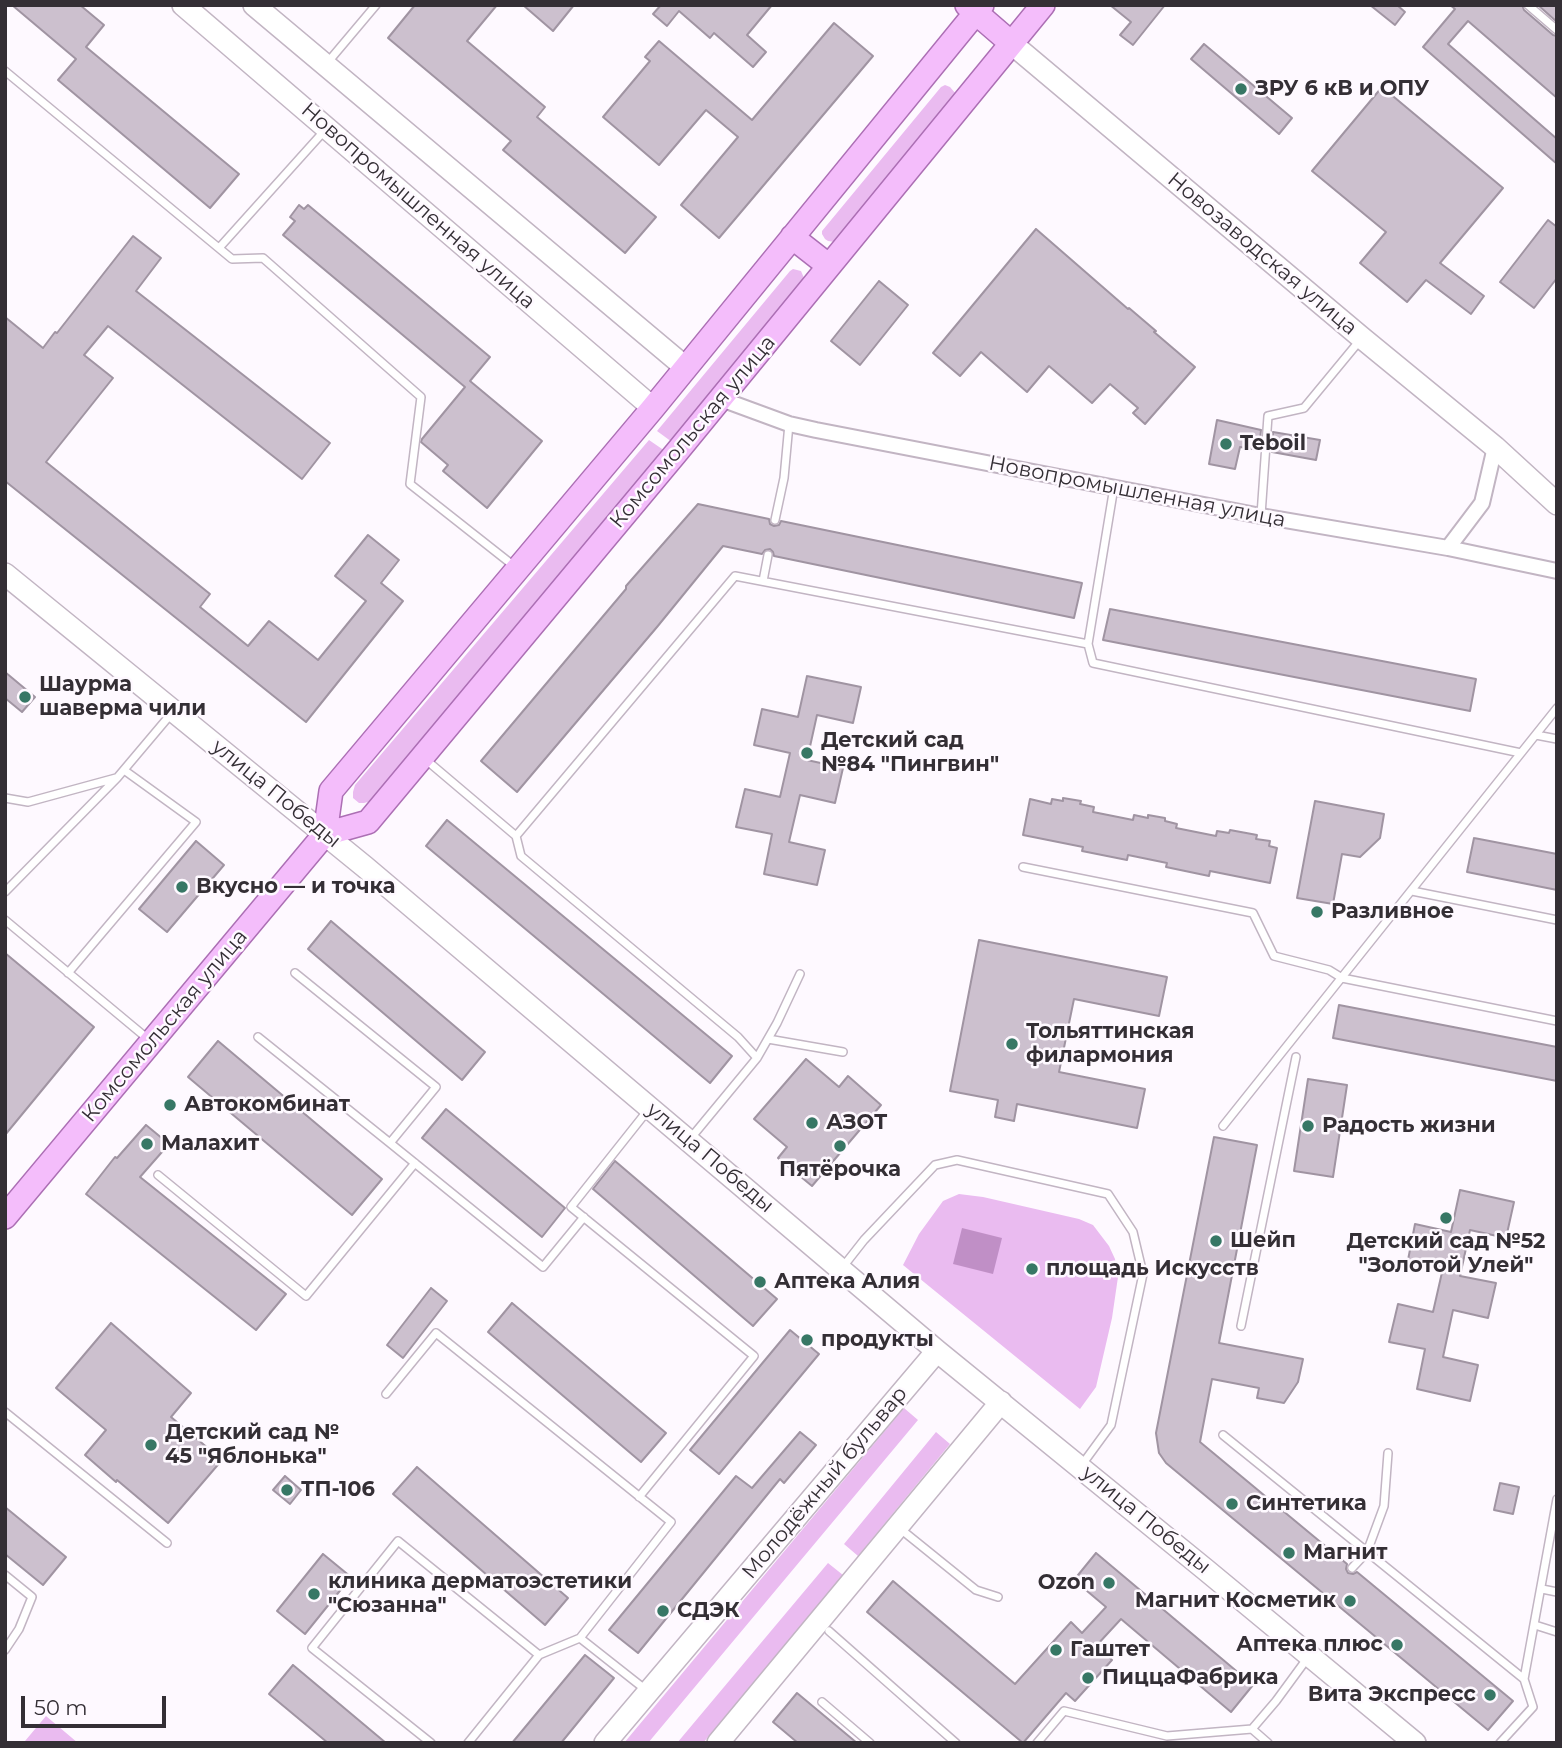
<!DOCTYPE html>
<meta charset="utf-8">
<style>
body{margin:0}
#map{position:relative;width:1562px;height:1748px;overflow:hidden;background:#fef9ff;font-family:Montserrat,sans-serif}
canvas{display:block}
.frame{position:absolute;inset:0;border:7px solid #342f35;pointer-events:none}
.scale{position:absolute;left:21px;top:1696px;width:145px;height:32px;box-sizing:border-box;border:4px solid #342f35;border-top:0;padding-left:9px;font-size:21px;line-height:24px;white-space:nowrap;color:#342f35;-webkit-text-stroke:5px #fef9ff;paint-order:stroke}
</style>
<div id="map">
<canvas width="1562" height="1748"></canvas>
<div class="frame"></div>
<div class="scale">50 m</div>
</div>
<script>
const context = document.querySelector('canvas').getContext('2d');
context.lineJoin = 'round';
function paint(path, color) { context.fillStyle = color; context.fill(path, 'evenodd'); }
const toPath = rows => new Path2D(rows.map(r => 'M' + r).join(''));
function trace(path, color, width, dash) { context.strokeStyle = color; context.lineWidth = width; context.lineCap = dash ? 'butt' : 'round'; context.setLineDash(dash || []); context.stroke(path); }
function write(font, color, halo, rows, align = 'center') {
  context.font = font + ' Montserrat,sans-serif'; context.lineWidth = 5; context.setLineDash([]); context.textBaseline = 'middle'; context.strokeStyle = halo; context.fillStyle = color; for (const [text, x, y, turn = 0] of rows) {
    context.save(); context.translate(x, y); context.rotate((+turn || 0) * Math.PI / 180); context.textAlign = isNaN(turn) ? turn : align; if (halo) context.strokeText(text, 0, 0); context.fillText(text, 0, 0); context.restore();
  }
}
const green = toPath([
 [945,85,950,87,956,94,954,99,835,242,828,241,825,239,822,234,822,231,941,87],
 [793,269,801,271,804,278,802,281,672,442,657,431,790,271],
 [649,440,665,451,371,801,364,803,359,803,353,798,353,792,355,785],
 [959,1194,983,1197,1079,1219,1093,1225,1109,1246,1115,1259,1118,1277,1112,1318,1096,1387,1080,1409,903,1265,919,1234,943,1201],
 [904,1408,918,1420,648,1743,624,1743],
 [936,1432,950,1444,858,1556,844,1544],
 [828,1563,843,1575,703,1743,677,1743],
 [46,1716,78,1743,26,1743,25,1741]
]);
const water = toPath([
 [962,1228,1002,1238,993,1274,953,1264]
]);
const building = toPath([
 [12,5,80,5,104,25,86,47,239,174,210,208,58,80,76,59,12,5],
 [415,5,497,5,467,41,545,107,537,117,656,217,625,253,503,150,511,141,388,38,415,5],
 [523,5,574,5,553,31,523,5],
 [661,5,772,5,747,35,766,52,753,67,714,33,710,38,679,11,667,26,653,14,661,5],
 [1110,5,1165,5,1133,45,1120,35,1131,22,1110,5],
 [1370,5,1397,5,1405,12,1395,25,1370,5],
 [1450,5,1522,5,1524,10,1553,35,1557,36,1557,98,1468,21,1448,44,1557,139,1557,164,1423,47,1455,9,1450,5],
 [1538,5,1557,5,1557,22,1538,5],
 [834,23,873,56,719,238,681,205,738,137,706,110,659,165,603,117,650,61,645,57,659,41,752,120,834,23],
 [1204,44,1292,118,1279,134,1191,59,1204,44],
 [1382,87,1503,188,1440,263,1484,296,1471,314,1426,280,1407,302,1360,263,1386,232,1312,171,1382,87],
 [299,205,304,209,308,205,490,357,470,381,542,441,487,508,443,471,448,465,421,442,422,439,465,387,283,235,295,221,290,217,299,205],
 [1548,220,1557,227,1557,278,1534,308,1500,282,1548,220],
 [1036,229,1128,309,1129,308,1156,331,1154,332,1195,367,1145,424,1133,413,1138,408,1110,384,1092,403,1049,366,1027,392,981,352,960,376,933,353,1036,229],
 [133,236,161,258,136,291,330,443,302,479,108,326,84,355,113,378,46,462,210,594,200,607,248,646,269,621,318,660,366,601,335,576,368,535,399,560,381,583,403,601,306,722,5,481,5,317,43,348,55,332,57,333,133,236],
 [879,281,908,305,860,365,831,341,879,281],
 [1217,420,1261,430,1259,450,1240,447,1235,469,1209,464,1217,420],
 [1273,432,1320,440,1316,460,1272,452,1273,432],
 [698,504,769,519,770,524,774,526,779,525,781,521,1082,583,1074,618,774,556,773,552,770,549,765,550,762,554,723,546,657,627,517,792,481,761,626,589,626,586,698,504],
 [1110,609,1476,679,1470,711,1103,640,1110,609],
 [5,672,35,697,22,712,5,698,5,672],
 [807,676,861,687,853,723,817,715,807,760,843,768,835,803,800,795,789,842,825,850,817,885,764,874,772,834,736,827,745,789,780,797,790,753,754,745,762,709,798,717,807,676],
 [1063,798,1081,801,1080,804,1094,807,1093,812,1133,820,1134,815,1148,818,1148,815,1165,818,1165,821,1177,824,1176,828,1216,836,1217,831,1229,833,1230,830,1257,835,1256,839,1270,841,1269,846,1277,848,1270,883,1210,871,1209,876,1166,867,1167,863,1128,855,1127,860,1082,851,1083,847,1023,835,1030,799,1051,804,1052,799,1063,801,1063,798],
 [1315,801,1384,814,1380,838,1360,857,1342,854,1333,904,1297,898,1315,801],
 [447,820,732,1056,710,1083,426,846,447,820],
 [1474,838,1557,854,1557,890,1467,872,1474,838],
 [196,841,224,865,167,932,139,909,196,841],
 [331,921,485,1052,462,1080,308,949,331,921],
 [979,940,1167,977,1159,1016,1074,999,1059,1072,1145,1089,1137,1128,1017,1104,1014,1121,995,1117,998,1100,950,1091,979,940],
 [5,953,94,1027,5,1135,5,953],
 [1339,1005,1557,1047,1557,1081,1333,1038,1339,1005],
 [218,1041,382,1179,352,1215,188,1077,218,1041],
 [806,1059,839,1087,848,1076,881,1105,812,1186,778,1158,787,1147,754,1119,806,1059],
 [1308,1079,1347,1085,1333,1177,1294,1171,1308,1079],
 [446,1109,565,1208,542,1237,422,1138,446,1109],
 [146,1125,169,1144,140,1177,286,1294,256,1330,86,1194,115,1157,117,1158,146,1125],
 [1214,1137,1257,1145,1219,1343,1303,1359,1298,1382,1284,1403,1257,1398,1259,1388,1212,1379,1200,1442,1347,1564,1346,1569,1348,1573,1353,1574,1357,1572,1513,1701,1488,1730,1166,1463,1159,1453,1156,1433,1214,1137],
 [615,1161,777,1299,753,1326,593,1189,615,1161],
 [1460,1190,1514,1202,1506,1238,1470,1230,1460,1276,1496,1283,1488,1318,1453,1310,1443,1357,1478,1365,1470,1401,1417,1389,1425,1349,1389,1342,1398,1304,1433,1312,1443,1268,1408,1260,1415,1224,1451,1232,1460,1190],
 [431,1288,447,1301,403,1358,387,1345,431,1288],
 [512,1303,666,1433,641,1462,488,1332,512,1303],
 [111,1323,191,1393,171,1417,222,1460,168,1523,117,1480,116,1482,85,1455,106,1430,56,1388,111,1323],
 [790,1330,819,1354,719,1474,690,1450,790,1330],
 [800,1432,816,1445,784,1483,780,1479,638,1653,609,1630,736,1476,752,1488,800,1432],
 [417,1467,568,1598,545,1625,393,1494,417,1467],
 [285,1476,301,1490,290,1504,273,1490,285,1476],
 [1500,1483,1519,1487,1513,1514,1494,1510,1500,1483],
 [5,1507,66,1557,43,1585,5,1554,5,1507],
 [1096,1553,1253,1685,1231,1712,1121,1619,1097,1645,1112,1660,1075,1701,1066,1693,1023,1743,867,1612,893,1581,1015,1684,1071,1622,1082,1633,1106,1607,1074,1580,1096,1553],
 [323,1554,351,1577,305,1634,277,1611,323,1554],
 [585,1655,614,1678,561,1743,512,1743,585,1655],
 [293,1665,386,1743,328,1743,269,1694,293,1665],
 [797,1693,857,1743,798,1743,773,1722,797,1693]
]);
const service = toPath([
 [1528,5,1557,30],
 [328,62,376,5],
 [5,71,232,259,263,258,421,397,410,484,514,566],
 [219,248,326,129],
 [1261,515,1268,416,1304,408,1361,339],
 [775,520,784,478,789,424],
 [763,581,768,555],
 [1088,644,1114,487],
 [1536,735,1557,739],
 [425,759,516,836,521,856,738,1037,757,1058],
 [5,798,28,802,116,778],
 [516,836,735,576,1088,644,1093,663,1521,753],
 [1023,867,1253,913,1274,956,1329,970,1342,978,1557,1021],
 [1412,891,1557,920],
 [5,892,117,778,171,714],
 [5,920,148,1039],
 [68,973,196,822,124,770],
 [295,973,436,1087,390,1143,543,1267,584,1217],
 [258,1037,390,1143],
 [768,1039,843,1052],
 [1223,1126,1557,708],
 [690,1139,757,1058,777,1023,800,974],
 [158,1175,306,1296,415,1163],
 [842,1268,864,1240,935,1165,957,1160,1108,1194,1133,1232,1143,1274,1111,1425,1081,1466],
 [1241,1326,1296,1057],
 [386,1394,436,1333,671,1522,580,1638,539,1655,398,1541,312,1648,431,1743],
 [5,1412,167,1543],
 [1223,1435,1524,1679],
 [639,1497,754,1356,571,1207,648,1110],
 [898,1527,976,1590,998,1597],
 [1352,1568,1367,1552,1384,1506,1388,1453],
 [5,1575,32,1597,19,1629,5,1650],
 [1542,1589,1557,1592],
 [1535,1625,1557,1632],
 [829,1631,956,1743],
 [580,1638,646,1690],
 [822,1702,870,1743],
 [1252,1729,1268,1743],
 [468,1743,539,1655],
 [1037,1743,1064,1711,1167,1736,1252,1729,1276,1701,1309,1656],
 [1500,1743,1533,1707,1524,1679,1557,1499]
]);
const minor = toPath([
 [721,399,789,424,816,430,1261,516,1448,548,1557,571],
 [1448,548,1482,503,1495,447]
]);
const secondary = toPath([
 [183,5,653,408],
 [254,5,685,367],
 [1011,43,1362,338,1495,447,1557,504],
 [5,574,365,867,937,1351,1206,1570,1415,1743],
 [605,1743,937,1351],
 [718,1743,1001,1402]
]);
const primary = toPath([
 [967,5,1011,43],
 [792,237,829,266],
 [325,834,368,822,676,453,1043,5],
 [5,1217,325,834,331,791,653,408,982,5]
]);
const markers = [
 [1241,89,7,"#377765"],
 [1226,444,7,"#377765"],
 [25,697,7,"#377765"],
 [807,753,7,"#377765"],
 [182,887,7,"#377765"],
 [1317,912,7,"#377765"],
 [1012,1044,7,"#377765"],
 [170,1105,7,"#377765"],
 [812,1123,7,"#377765"],
 [1308,1126,7,"#377765"],
 [147,1144,7,"#377765"],
 [840,1146,7,"#377765"],
 [1446,1218,7,"#377765"],
 [1216,1241,7,"#377765"],
 [1032,1269,7,"#377765"],
 [760,1282,7,"#377765"],
 [807,1340,7,"#377765"],
 [151,1445,7,"#377765"],
 [287,1490,7,"#377765"],
 [1232,1504,7,"#377765"],
 [1289,1553,7,"#377765"],
 [1109,1583,7,"#377765"],
 [314,1594,7,"#377765"],
 [1350,1601,7,"#377765"],
 [663,1611,7,"#377765"],
 [1397,1645,7,"#377765"],
 [1056,1650,7,"#377765"],
 [1088,1678,7,"#377765"],
 [1490,1695,7,"#377765"]
];
const poiNames = [
 ["ЗРУ 6 кВ и ОПУ",1255,89],
 ["Teboil",1240,444],
 ["Шаурма",39,685],
 ["шаверма чили",39,709],
 ["Детский сад",821,741],
 ["№84 \"Пингвин\"",821,765],
 ["Вкусно — и точка",196,887],
 ["Разливное",1331,912],
 ["Тольяттинская",1026,1032],
 ["филармония",1026,1056],
 ["Автокомбинат",184,1105],
 ["АЗОТ",826,1123],
 ["Радость жизни",1322,1126],
 ["Малахит",161,1144],
 ["Пятёрочка",840,1170,"center"],
 ["Шейп",1230,1241],
 ["Детский сад №52",1446,1242,"center"],
 ["\"Золотой Улей\"",1446,1266,"center"],
 ["площадь Искусств",1046,1269],
 ["Аптека Алия",774,1282],
 ["продукты",821,1340],
 ["Детский сад №",165,1433],
 ["45 \"Яблонька\"",165,1457],
 ["ТП-106",301,1490],
 ["Синтетика",1246,1504],
 ["Магнит",1303,1553],
 ["клиника дерматоэстетики",328,1582],
 ["\"Сюзанна\"",328,1606],
 ["Ozon",1095,1583,"right"],
 ["Магнит Косметик",1336,1601,"right"],
 ["СДЭК",677,1611],
 ["Аптека плюс",1383,1645,"right"],
 ["Гаштет",1070,1650],
 ["ПиццаФабрика",1102,1678],
 ["Вита Экспресс",1476,1695,"right"]
];
const streetNames = [
 ["Новопромышленная улица",418,206,41],
 ["Новозаводская улица",1262,254,40],
 ["Комсомольская улица",693,432,-50],
 ["Новопромышленная улица",1137,492,11],
 ["улица Победы",276,794,39],
 ["Комсомольская улица",165,1026,-50],
 ["улица Победы",710,1158,40],
 ["Молодёжный бульвар",825,1483,-50],
 ["улица Победы",1146,1520,39]
];
paint(green, '#eabbf0');
paint(water, '#c08fc6');
paint(building, '#ccc0ce');
trace(building, '#a094a2', 2);
trace(service, '#c2b5c3', 10);
trace(minor, '#c2b5c3', 18);
trace(secondary, '#c2b5c3', 24);
trace(primary, '#ac6fb4', 26);
trace(service, '#fff', 7);
trace(minor, '#fff', 14);
trace(secondary, '#fff', 21);
trace(primary, '#f4bdfb', 23);
for (const [x, y, r, color] of markers) { const dot = new Path2D(); dot.arc(x, y, r, 0, 2 * Math.PI); context.fillStyle = color; context.fill(dot); trace(dot, '#fef9ff', 2.5); }
write('bold 21px', '#342f35', '#fef9ff', poiNames, 'left');
write('21px', '#342f35', '#fef9ff', streetNames);
</script>
